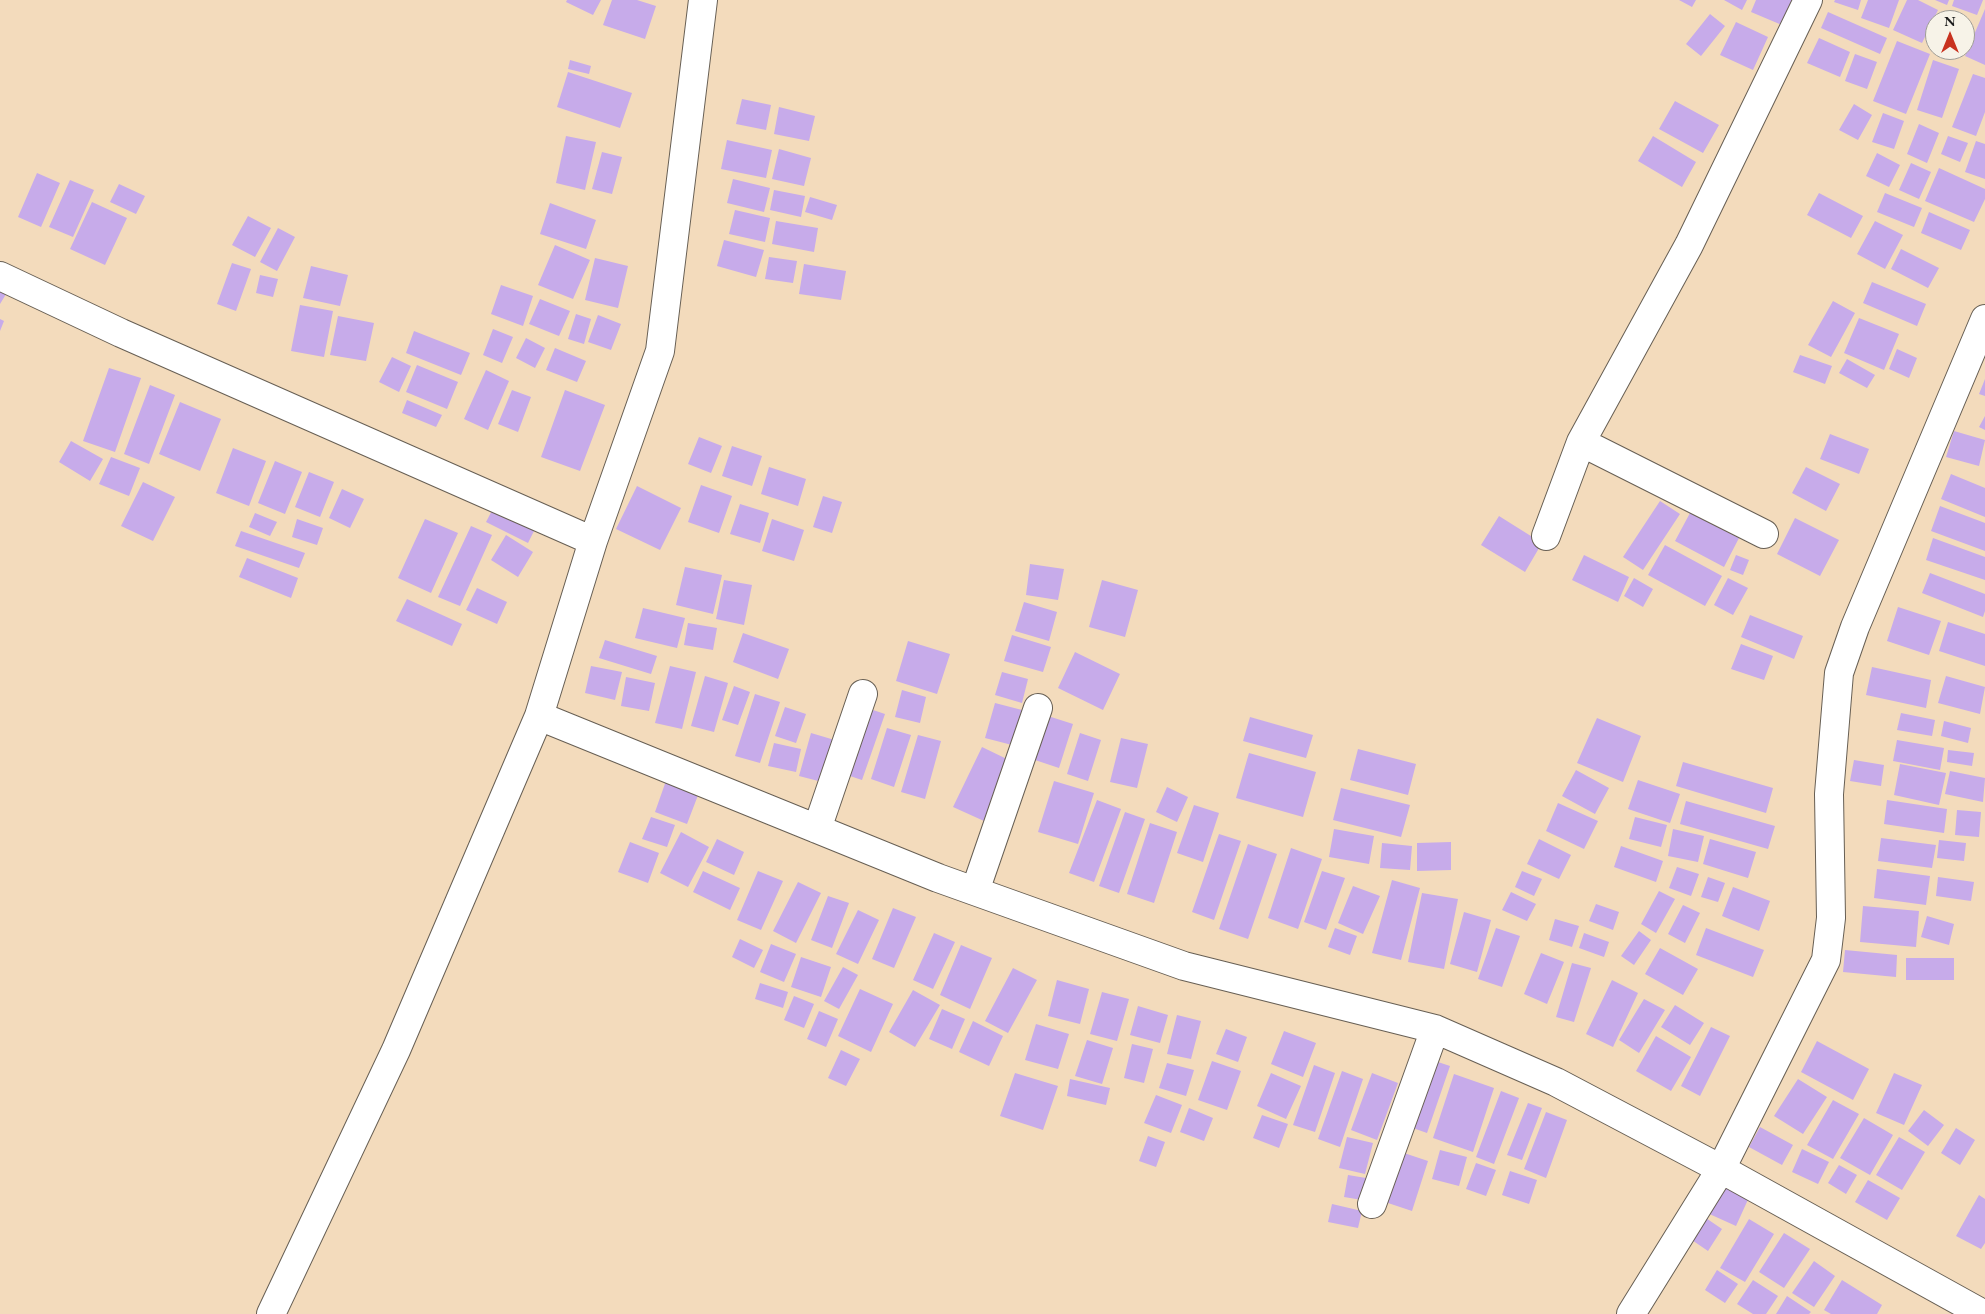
<!DOCTYPE html>
<style>
body{margin:0}
#map{position:relative;width:1985px;height:1314px;overflow:hidden;background:#f3dbbc;font-family:"EB Garamond",serif}
canvas{display:block}
.north{position:absolute;left:1925px;top:10px;width:50px;height:50px;box-sizing:border-box;background:#f7f3e8;border:1px solid #9f9d96;border-radius:50%;rotate:0deg;font-size:14px;font-weight:700;line-height:20px;text-align:center;color:#1c1c1c}
.north::after{content:'';display:block;margin:auto;width:18px;height:22px;background:#c8321e;clip-path:polygon(50% 0,100% 100%,50% 72%,0 100%)}
</style>
<div id="map">
<canvas width="1985" height="1314"></canvas>
<div class="north">N</div>
</div>
<script>
const context = document.querySelector('canvas').getContext('2d');
context.lineJoin = 'round';
function paint(path, color) { context.fillStyle = color; context.fill(path, 'evenodd'); }
const toPath = rows => new Path2D(rows.map(r => 'M' + r).join(''));
function trace(path, color, width, dash) { context.strokeStyle = color; context.lineWidth = width; context.lineCap = dash ? 'butt' : 'round'; context.setLineDash(dash || []); context.stroke(path); }
const building = toPath([
 [567,0,601,0,593,15,566,2],
 [612,0,637,0,656,6,645,39,603,25],
 [1679,0,1696,0,1692,7],
 [1724,0,1747,0,1742,10],
 [1756,0,1802,0,1789,28,1751,12],
 [1835,0,1861,0,1858,10,1834,2],
 [1868,0,1899,0,1889,28,1861,18],
 [1907,0,1918,0,1938,10,1922,43,1893,30],
 [1935,0,1949,0,1947,5],
 [1954,0,1983,0,1977,15,1952,6],
 [1985,9,1985,65,1965,56],
 [1946,11,1969,20,1965,29,1965,20,1942,20],
 [1828,12,1887,38,1880,54,1821,28],
 [1710,14,1725,26,1701,56,1686,44],
 [1736,22,1768,37,1753,70,1720,55],
 [1935,36,1935,50,1930,48],
 [1819,38,1850,52,1840,77,1807,63],
 [1897,41,1930,54,1906,114,1873,101],
 [1935,50,1956,50,1953,57],
 [1855,54,1877,62,1867,89,1845,81],
 [570,60,591,66,589,74,568,69],
 [1933,60,1959,69,1942,118,1917,110],
 [568,72,632,93,620,128,557,107],
 [1973,74,1985,78,1985,112,1976,136,1952,127],
 [742,99,771,105,766,130,736,124],
 [1675,101,1719,125,1703,153,1659,129],
 [1854,104,1872,115,1858,140,1839,130],
 [779,107,815,116,809,141,774,134],
 [1883,113,1904,121,1894,149,1872,142],
 [1919,124,1939,133,1927,163,1907,154],
 [566,136,596,142,585,190,556,183],
 [1653,136,1696,162,1682,187,1638,161],
 [1948,136,1968,143,1960,162,1941,154],
 [727,140,772,150,766,178,721,169],
 [1976,141,1985,144,1985,179,1965,172],
 [779,149,811,158,804,186,772,179],
 [602,152,622,157,612,194,592,189],
 [1877,153,1900,165,1889,187,1866,176],
 [1911,163,1931,172,1919,199,1899,190],
 [1939,168,1985,189,1985,199,1974,222,1925,201],
 [37,173,60,183,41,227,18,217],
 [733,179,770,188,764,212,727,203],
 [70,180,94,190,73,237,49,227],
 [119,184,145,196,136,214,110,202],
 [774,190,805,196,801,217,770,210],
 [1819,193,1863,216,1851,238,1807,215],
 [1885,193,1922,208,1914,227,1877,212],
 [810,197,837,205,832,220,805,212],
 [92,202,127,218,105,265,70,249],
 [550,203,596,220,586,249,540,234],
 [735,210,770,218,765,242,729,234],
 [1929,212,1970,230,1961,250,1921,233],
 [248,216,271,228,255,257,232,245],
 [776,221,818,228,814,252,772,244],
 [1875,221,1903,235,1885,269,1857,254],
 [278,228,295,237,277,271,260,262],
 [724,240,764,250,756,277,717,266],
 [555,245,590,260,573,299,538,285],
 [1901,249,1939,268,1928,288,1891,269],
 [769,257,797,261,793,283,765,279],
 [595,258,628,266,618,308,585,300],
 [232,263,251,269,236,311,217,304],
 [804,264,846,271,841,300,799,294],
 [311,266,348,275,340,306,303,298],
 [260,275,278,279,273,297,256,293],
 [0,280,11,286,0,304],
 [1872,282,1926,304,1917,326,1863,303],
 [501,285,533,296,523,326,491,314],
 [540,299,570,311,559,336,529,324],
 [1833,301,1855,313,1831,357,1808,345],
 [300,305,333,311,324,357,291,351],
 [576,314,591,319,584,344,568,339],
 [598,315,621,324,611,350,588,342],
 [338,316,374,323,366,361,330,355],
 [1859,318,1899,334,1884,370,1844,353],
 [0,319,4,321,0,331],
 [493,329,513,337,502,363,483,355],
 [414,331,470,353,461,375,406,353],
 [526,338,545,348,535,368,516,358],
 [555,348,586,361,577,382,546,370],
 [1897,349,1917,358,1909,378,1889,369],
 [1800,355,1832,366,1825,384,1793,372],
 [392,357,411,366,399,392,379,382],
 [1847,359,1875,375,1867,388,1839,373],
 [417,365,458,382,447,409,406,392],
 [109,368,141,378,115,452,83,441],
 [486,370,509,381,488,430,464,419],
 [1985,379,1985,396,1979,394],
 [150,385,175,395,149,464,124,454],
 [512,390,531,397,518,432,498,424],
 [565,390,605,405,580,471,541,457],
 [407,400,442,415,436,427,402,413],
 [180,402,221,419,200,471,159,454],
 [1985,416,1985,430,1979,427],
 [1954,431,1985,440,1979,466,1946,457],
 [1830,434,1869,449,1859,474,1820,459],
 [699,437,722,446,711,473,688,464],
 [71,441,103,459,90,481,59,462],
 [732,446,762,456,752,486,722,476],
 [233,448,266,461,249,506,216,493],
 [111,457,140,468,129,496,99,484],
 [275,461,302,472,285,514,258,503],
 [769,467,806,479,798,506,761,494],
 [1806,467,1840,484,1826,511,1792,493],
 [309,472,334,482,320,517,295,507],
 [1951,474,1985,488,1985,517,1941,499],
 [143,482,175,497,153,541,121,526],
 [701,485,732,496,719,533,688,522],
 [637,486,681,508,660,550,616,529],
 [342,489,364,499,350,528,329,518],
 [823,496,842,502,832,533,813,527],
 [497,501,538,523,528,543,486,522],
 [1660,501,1680,514,1643,570,1623,557],
 [740,504,769,513,760,543,730,534],
 [1940,506,1985,523,1985,551,1931,531],
 [255,513,277,522,270,536,249,527],
 [1690,513,1739,538,1724,567,1675,541],
 [1499,516,1542,543,1525,572,1481,545],
 [1795,518,1839,540,1820,576,1777,554],
 [297,519,323,528,317,545,292,537],
 [425,519,458,533,431,593,398,578],
 [772,519,804,530,794,561,762,551],
 [471,526,492,535,460,606,438,597],
 [241,531,305,553,299,568,235,546],
 [506,535,533,552,518,577,491,560],
 [1933,538,1985,557,1985,580,1926,560],
 [1665,545,1722,576,1705,606,1648,575],
 [1584,555,1629,577,1618,602,1572,580],
 [1736,555,1749,560,1743,575,1730,570],
 [247,558,298,578,291,598,239,577],
 [1030,564,1064,569,1058,600,1026,595],
 [685,567,722,575,713,614,676,605],
 [1930,573,1985,594,1985,611,1983,617,1922,593],
 [1634,578,1653,589,1643,607,1624,596],
 [1728,578,1748,588,1733,615,1714,605],
 [724,580,752,585,744,625,716,619],
 [1102,580,1138,590,1125,637,1089,627],
 [477,588,507,602,497,624,466,610],
 [407,599,462,624,452,646,396,621],
 [1024,602,1057,612,1049,641,1015,631],
 [1898,607,1941,621,1929,655,1887,641],
 [643,608,685,618,677,648,635,638],
 [1750,615,1803,636,1794,659,1741,637],
 [1948,622,1985,634,1985,666,1939,651],
 [688,623,717,628,713,650,684,645],
 [743,633,789,649,778,679,733,662],
 [1012,635,1051,647,1043,672,1004,661],
 [605,640,657,656,651,674,599,658],
 [908,641,950,654,937,694,896,681],
 [1741,644,1773,656,1764,680,1731,669],
 [1075,652,1120,674,1103,710,1058,688],
 [591,666,622,672,615,700,585,693],
 [670,666,696,672,682,729,655,723],
 [1872,667,1931,680,1926,708,1866,695],
 [1002,672,1028,679,1022,703,995,695],
 [705,676,728,683,714,732,691,726],
 [1946,676,1985,687,1980,714,1938,703],
 [626,677,655,683,649,711,621,706],
 [734,686,750,692,738,725,722,720],
 [902,690,926,697,920,723,895,717],
 [755,694,780,702,760,763,735,756],
 [995,703,1022,710,1012,745,985,738],
 [785,707,806,714,796,743,775,736],
 [867,708,885,714,862,780,844,774],
 [1901,713,1935,720,1932,736,1897,730],
 [1048,716,1073,724,1059,768,1035,760],
 [1250,717,1313,735,1306,758,1243,741],
 [1597,718,1641,736,1623,782,1577,763],
 [1944,721,1971,728,1968,743,1941,736],
 [887,728,911,735,894,787,871,779],
 [811,733,838,741,826,783,799,776],
 [1080,733,1101,740,1088,781,1067,774],
 [918,735,941,741,925,799,901,792],
 [1121,738,1148,744,1137,788,1110,782],
 [1897,740,1944,748,1940,770,1893,761],
 [774,743,801,749,796,772,768,766],
 [982,747,1013,762,984,821,953,807],
 [1358,749,1416,764,1408,795,1350,780],
 [1948,750,1974,753,1972,766,1947,762],
 [1249,753,1316,772,1303,817,1236,798],
 [1854,760,1884,765,1881,786,1850,781],
 [1683,762,1773,788,1766,813,1676,786],
 [1900,764,1946,773,1939,805,1894,795],
 [1576,770,1609,788,1595,814,1562,796],
 [1950,771,1985,778,1983,802,1945,794],
 [667,778,700,790,687,824,655,812],
 [1638,780,1680,794,1670,823,1628,809],
 [1054,781,1094,793,1078,844,1038,832],
 [1167,787,1188,797,1177,822,1156,812],
 [1341,788,1410,805,1401,837,1333,820],
 [1097,800,1121,809,1094,882,1069,873],
 [1887,800,1947,809,1944,833,1884,824],
 [1686,801,1775,826,1768,849,1680,824],
 [1558,803,1598,821,1584,849,1546,831],
 [1194,805,1219,813,1203,862,1177,853],
 [1957,810,1981,812,1979,837,1955,835],
 [1125,812,1145,819,1119,893,1099,886],
 [651,817,675,825,667,847,642,839],
 [1635,817,1667,825,1661,847,1629,839],
 [1150,823,1177,832,1154,903,1127,894],
 [1334,829,1374,836,1369,864,1329,857],
 [1673,829,1704,836,1698,862,1668,856],
 [681,832,709,847,688,887,660,873],
 [1219,834,1241,841,1214,920,1192,912],
 [1881,838,1936,845,1932,868,1878,861],
 [717,839,744,852,734,875,706,862],
 [1539,839,1571,855,1559,879,1527,864],
 [1710,839,1756,852,1748,878,1703,864],
 [1939,840,1966,843,1964,861,1937,858],
 [630,842,659,853,648,883,618,872],
 [1451,842,1451,870,1417,871,1417,843],
 [1382,843,1412,846,1410,870,1380,868],
 [1248,844,1277,854,1248,939,1219,929],
 [1621,846,1663,861,1656,882,1614,867],
 [1291,848,1322,859,1298,929,1268,918],
 [1677,867,1699,874,1691,896,1669,888],
 [1877,869,1930,876,1926,905,1874,898],
 [703,871,740,888,730,910,693,892],
 [758,871,783,881,761,930,737,920],
 [1322,871,1345,878,1326,930,1304,922],
 [1522,871,1542,879,1534,896,1515,887],
 [1708,877,1725,883,1718,902,1701,897],
 [1938,877,1974,882,1971,901,1936,896],
 [1392,880,1420,888,1401,960,1372,953],
 [798,882,821,893,796,943,773,931],
 [1353,886,1380,896,1363,934,1338,923],
 [1733,887,1770,901,1759,931,1722,916],
 [1659,891,1675,899,1656,933,1641,924],
 [1511,892,1536,904,1527,921,1502,910],
 [1422,893,1458,899,1444,969,1408,962],
 [828,896,849,903,832,948,811,940],
 [1596,904,1619,912,1613,930,1589,921],
 [1683,905,1700,913,1685,943,1668,934],
 [1863,906,1919,911,1916,947,1860,942],
 [893,908,916,917,894,968,872,959],
 [858,910,879,920,858,964,836,954],
 [1464,912,1491,920,1477,972,1450,964],
 [1927,916,1954,924,1949,945,1921,937],
 [1555,919,1579,926,1572,947,1549,940],
 [1335,928,1357,936,1350,955,1328,947],
 [1496,928,1520,936,1502,987,1478,979],
 [1706,928,1764,950,1753,977,1696,955],
 [1639,931,1651,940,1634,965,1621,956],
 [934,933,955,942,933,989,913,980],
 [1584,933,1609,942,1604,957,1579,948],
 [740,939,763,950,754,968,732,957],
 [771,944,796,954,784,982,760,972],
 [961,945,992,958,970,1009,940,995],
 [1660,948,1698,969,1683,995,1645,974],
 [1845,950,1897,955,1896,977,1843,972],
 [1541,953,1564,962,1547,1004,1524,994],
 [801,957,831,967,821,997,791,987],
 [1906,958,1954,958,1954,980,1906,980],
 [1572,963,1591,968,1574,1022,1556,1017],
 [843,967,858,975,839,1009,824,1001],
 [1013,968,1037,980,1008,1033,985,1021],
 [1057,980,1089,989,1080,1024,1048,1016],
 [1612,980,1638,993,1613,1047,1586,1034],
 [760,983,788,992,783,1008,755,999],
 [860,989,893,1004,871,1052,838,1036],
 [913,990,940,1005,915,1047,889,1032],
 [1102,992,1129,999,1117,1041,1090,1034],
 [794,996,814,1004,804,1028,784,1020],
 [1644,999,1665,1010,1639,1053,1619,1040],
 [1675,1005,1704,1023,1690,1045,1661,1027],
 [1138,1006,1168,1015,1160,1043,1130,1035],
 [942,1009,965,1019,952,1049,929,1039],
 [819,1011,838,1019,826,1047,807,1039],
 [1177,1015,1201,1021,1191,1059,1167,1054],
 [973,1021,1003,1036,989,1066,959,1052],
 [1036,1024,1069,1034,1058,1069,1025,1060],
 [1711,1027,1730,1036,1700,1096,1681,1086],
 [1226,1029,1247,1037,1238,1062,1216,1054],
 [1284,1031,1316,1043,1303,1077,1271,1064],
 [1656,1036,1691,1057,1671,1091,1636,1071],
 [1087,1040,1113,1048,1102,1084,1075,1076],
 [1817,1041,1869,1069,1853,1100,1801,1072],
 [1132,1044,1153,1049,1144,1083,1124,1078],
 [841,1050,860,1059,846,1086,828,1078],
 [1432,1060,1450,1066,1427,1133,1410,1127],
 [1212,1061,1241,1071,1227,1110,1198,1100],
 [1167,1063,1194,1070,1186,1096,1159,1088],
 [1314,1065,1335,1073,1315,1132,1293,1125],
 [1342,1071,1363,1079,1340,1147,1318,1139],
 [1015,1073,1058,1086,1043,1130,1000,1116],
 [1271,1073,1301,1086,1286,1119,1257,1106],
 [1372,1073,1398,1083,1377,1140,1351,1130],
 [1894,1073,1922,1085,1904,1125,1876,1113],
 [1454,1074,1494,1088,1473,1152,1433,1138],
 [1070,1079,1110,1088,1106,1105,1067,1096],
 [1798,1079,1827,1097,1803,1134,1774,1116],
 [1501,1091,1519,1098,1494,1164,1476,1157],
 [1156,1095,1182,1105,1171,1133,1144,1123],
 [1833,1100,1859,1114,1833,1159,1807,1145],
 [1528,1103,1542,1108,1522,1160,1507,1155],
 [1189,1108,1213,1118,1204,1141,1180,1132],
 [1924,1110,1944,1125,1928,1146,1908,1131],
 [1546,1112,1567,1120,1546,1178,1524,1169],
 [1262,1115,1288,1124,1279,1148,1253,1138],
 [1864,1118,1893,1135,1870,1175,1840,1158],
 [1760,1127,1793,1145,1782,1165,1749,1147],
 [1956,1128,1975,1140,1960,1165,1941,1153],
 [1148,1136,1165,1142,1156,1167,1139,1161],
 [1347,1137,1373,1143,1365,1174,1339,1168],
 [1899,1137,1925,1152,1902,1190,1876,1175],
 [1802,1149,1829,1162,1818,1184,1792,1172],
 [1395,1150,1428,1161,1412,1211,1379,1200],
 [1440,1150,1467,1157,1459,1186,1432,1179],
 [1476,1163,1496,1170,1486,1196,1466,1189],
 [1839,1165,1857,1175,1846,1194,1828,1183],
 [1510,1171,1537,1180,1529,1204,1502,1195],
 [1348,1175,1366,1178,1362,1200,1344,1197],
 [1719,1179,1751,1193,1736,1226,1705,1212],
 [1868,1180,1900,1198,1887,1220,1855,1202],
 [1979,1195,1985,1199,1985,1243,1981,1249,1956,1236],
 [1332,1204,1362,1211,1358,1228,1328,1222],
 [1700,1214,1722,1229,1708,1251,1686,1236],
 [1749,1219,1774,1234,1745,1282,1720,1268],
 [1784,1233,1810,1249,1784,1288,1759,1272],
 [1814,1261,1835,1276,1814,1307,1792,1293],
 [1717,1270,1738,1284,1725,1303,1705,1290],
 [1753,1280,1778,1296,1766,1314,1753,1314,1737,1304],
 [1842,1280,1882,1305,1877,1314,1831,1314,1824,1310],
 [1787,1296,1811,1312,1809,1314,1776,1314]
]);
const minor = toPath([
 [0,276,121,333,593,541],
 [1581,442,1764,534],
 [1546,536,1581,442,1689,245,1808,0],
 [539,716,938,878,1184,966,1435,1029,1556,1082,1721,1169,1983,1314],
 [817,829,863,694],
 [975,891,1038,708],
 [1372,1204,1435,1029],
 [271,1314,396,1050,539,716,593,541,660,351,703,0],
 [1631,1314,1721,1169,1826,960,1831,918,1829,794,1839,673,1855,627,1985,319]
]);
paint(building, '#c7abea');
trace(minor, '#675f54', 30);
trace(minor, '#fff', 28);
</script>
